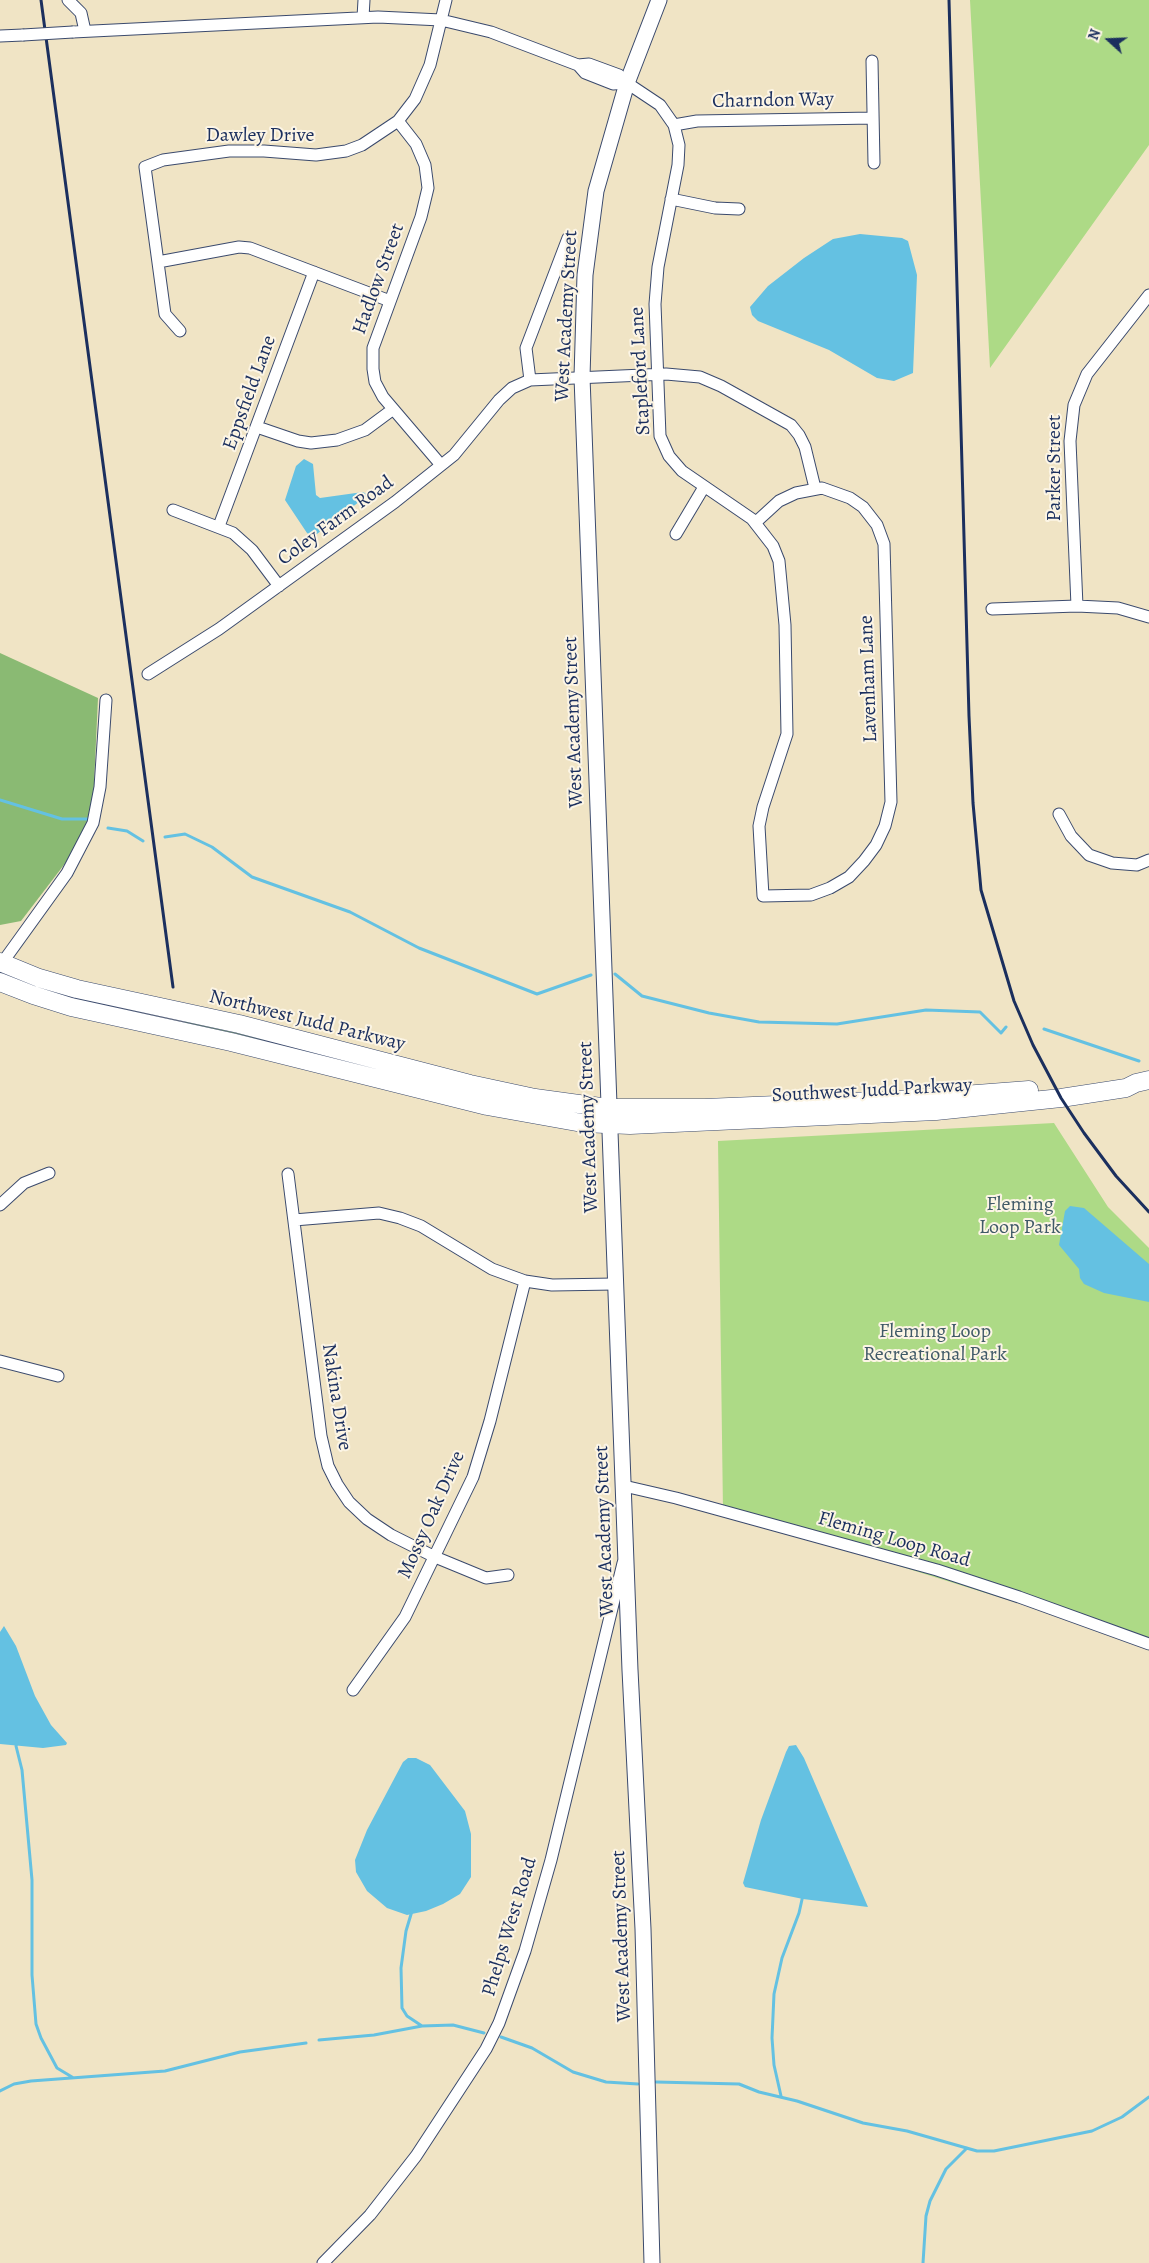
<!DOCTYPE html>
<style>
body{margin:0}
#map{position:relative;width:1149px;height:2263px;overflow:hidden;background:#f0e4c5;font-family:Alegreya,serif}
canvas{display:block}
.north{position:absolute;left:1084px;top:15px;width:50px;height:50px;-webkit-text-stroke:4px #fcf5e5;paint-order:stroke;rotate:290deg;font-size:14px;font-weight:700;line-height:20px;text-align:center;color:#1b2f5e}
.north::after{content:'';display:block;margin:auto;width:18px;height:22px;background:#1b2f5e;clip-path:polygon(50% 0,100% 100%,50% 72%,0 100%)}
</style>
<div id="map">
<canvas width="1149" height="2263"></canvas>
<div class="north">N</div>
</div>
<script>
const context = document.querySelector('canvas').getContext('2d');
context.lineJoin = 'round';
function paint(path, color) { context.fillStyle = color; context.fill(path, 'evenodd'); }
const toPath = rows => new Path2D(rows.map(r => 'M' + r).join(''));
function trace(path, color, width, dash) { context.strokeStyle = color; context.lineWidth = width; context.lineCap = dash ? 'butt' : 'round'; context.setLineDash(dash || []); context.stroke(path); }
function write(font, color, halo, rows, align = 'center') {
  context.font = font + ' Alegreya,serif'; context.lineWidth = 4; context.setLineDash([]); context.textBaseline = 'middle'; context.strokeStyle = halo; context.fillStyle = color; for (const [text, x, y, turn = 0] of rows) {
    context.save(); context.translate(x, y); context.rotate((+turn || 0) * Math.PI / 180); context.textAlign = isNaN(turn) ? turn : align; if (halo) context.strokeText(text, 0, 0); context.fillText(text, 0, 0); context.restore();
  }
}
const green = toPath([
 [970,0,1149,0,1149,145,990,368],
 [186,1019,443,1083,443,1087,184,1024],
 [1054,1123,1108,1207,1149,1248,1149,1644,723,1511,718,1141]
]);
const forest = toPath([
 [0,653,98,698,93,805,86,836,21,921,0,925]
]);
const water = toPath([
 [860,234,902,238,908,241,917,275,913,373,894,381,877,378,829,350,758,321,752,315,750,307,768,286,804,258,833,239],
 [304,459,313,464,316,495,320,498,363,492,368,495,313,537,307,533,285,500,296,466],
 [1070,1206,1084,1208,1149,1264,1149,1302,1104,1293,1084,1284,1080,1278,1079,1269,1059,1245,1065,1211],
 [4,1626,16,1646,35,1696,51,1725,67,1743,66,1745,43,1748,0,1744,0,1632],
 [796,1745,804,1758,868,1907,803,1899,745,1887,743,1883,761,1820,786,1752,789,1746],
 [408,1758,416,1758,430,1765,465,1811,471,1834,471,1877,460,1894,443,1904,426,1911,407,1915,387,1908,367,1891,356,1872,355,1860,367,1830,403,1762]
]);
const stream = toPath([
 [0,800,62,819,91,819],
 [108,828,127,831,143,841],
 [165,837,185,834,212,847,252,877,350,912,419,948,537,994,591,975],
 [615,974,642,996,709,1013,759,1022,837,1024,926,1010,980,1012,1001,1033,1006,1027],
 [1044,1029,1139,1061],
 [17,1743,16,1746,22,1770,32,1880,32,1975,36,2024,41,2038,57,2068,72,2077],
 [412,1911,406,1931,401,1968,402,2008,407,2016,422,2026],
 [501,2037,532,2048,573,2072,606,2082,638,2084],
 [319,2040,374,2035,422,2026,453,2025,484,2033],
 [656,2082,739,2084,759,2092,797,2101,863,2123,907,2131,977,2151,994,2151,1092,2131,1122,2117,1149,2097],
 [0,2091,14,2084,31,2081,165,2071,240,2052,306,2043],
 [781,2096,774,2065,772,2038,774,1994,782,1958,799,1913,803,1895],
 [923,2263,926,2216,930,2201,946,2169,967,2148]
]);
const minor = toPath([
 [68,0,81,13,85,31],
 [363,17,364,0],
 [73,32,378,17,441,20,491,32,578,65,589,64,619,75,627,83,660,105,674,125,679,145,678,165,658,267,655,304,660,436,669,456,682,471,752,519,773,546,779,561,785,625,787,734,763,807,759,826,763,896,811,895,830,888,849,877,864,861,876,845,885,826,891,802,884,544,877,525,863,507,850,498,822,488,796,493,779,501,755,523],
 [0,36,23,35],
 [872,61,874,163],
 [578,65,585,73,613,84,627,83],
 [398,121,416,144,425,165,428,188,421,217,373,348,373,369,375,382,383,397,441,465],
 [674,125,697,121,873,118],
 [671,199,715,208,739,209],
 [158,262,239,247,250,248,390,301],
 [180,331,165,314,145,167,163,160,229,151,264,151,316,155,346,151,362,145,398,121,415,99,430,65,446,0],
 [530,380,526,348,568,238],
 [257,427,298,441,311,443,337,440,365,430,392,410],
 [173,510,233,533,252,550,279,586],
 [219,526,314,272],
 [676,534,704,487],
 [1077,606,1070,441,1074,405,1087,374,1149,295],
 [992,609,1077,606,1118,608,1149,617],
 [148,674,219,629,395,502,454,455,499,400,512,388,530,380,666,374,700,377,721,386,791,425,799,435,805,447,815,488],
 [1059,814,1071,836,1089,855,1112,863,1137,865,1149,860],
 [0,966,67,873,93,823,100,787,106,700],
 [288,1174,321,1436,328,1466,337,1484,349,1502,367,1519,391,1535,435,1557,486,1578,508,1575],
 [0,1205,24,1183,49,1173],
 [294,1220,379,1213,400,1218,421,1226,492,1269,525,1281,552,1285,615,1284],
 [0,1361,58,1376],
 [624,1486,676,1498,937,1570,1019,1597,1149,1644],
 [353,1690,405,1617,473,1477,490,1421,525,1281],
 [323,2263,370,2215,416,2156,486,2049,499,2023,525,1951,551,1860,623,1563]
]);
const major = toPath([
 [652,2263,643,1929,630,1670,582,377,585,275,596,191,627,83,659,0]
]);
const highway = toPath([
 [0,962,39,978,77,989,239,1024,470,1084,535,1098,608,1108,705,1108,898,1100,1029,1090],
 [0,982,33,995,71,1007,231,1042,487,1106,582,1123,630,1125,936,1111,1061,1098,1126,1088,1136,1083,1149,1080]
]);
const rail = toPath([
 [41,0,173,987],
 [949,0,969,716,973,803,981,890,1014,1001,1033,1045,1061,1098,1084,1133,1116,1176,1149,1212]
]);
const minorBridge = toPath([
 [23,35,73,32]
]);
const streetNames = [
 ["Charndon Way",773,101,-1],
 ["Dawley Drive",260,136],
 ["Hadlow Street",379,279,-70],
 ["West Academy Street",567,316,-87],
 ["Stapleford Lane",641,371,-93],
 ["Eppsfield Lane",250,393,-70],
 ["Parker Street",1055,468,-90],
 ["Coley Farm Road",336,521,-36],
 ["Lavenham Lane",869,679,-92],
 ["West Academy Street",574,722,-92],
 ["Northwest Judd Parkway",307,1021,14],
 ["Southwest Judd Parkway",872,1091,-3],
 ["West Academy Street",589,1127,-92],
 ["Nakina Drive",336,1397,81],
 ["Mossy Oak Drive",432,1515,-66],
 ["West Academy Street",605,1531,-92],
 ["Fleming Loop Road",894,1540,16],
 ["Phelps West Road",510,1927,-73],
 ["West Academy Street",622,1936,-92]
];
const parkNames = [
 ["Fleming",1020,1205],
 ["Loop Park",1020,1228],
 ["Fleming Loop",935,1332],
 ["Recreational Park",935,1355]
];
paint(green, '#adda86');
paint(forest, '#8aba73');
paint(water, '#64c1e2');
trace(stream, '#64c1e2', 3);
trace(minor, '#3b4a6d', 13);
trace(major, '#3b4a6d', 17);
trace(highway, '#3b4a6d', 19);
trace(minor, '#fff', 11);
trace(major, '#fff', 15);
trace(highway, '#fff', 18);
trace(rail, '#1b2f5e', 3);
trace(minorBridge, '#3b4a6d', 13, []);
trace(minorBridge, '#fff', 11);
write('20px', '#1b2f5e', '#fcf5e5', streetNames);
write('20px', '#405a68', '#fcf5e5', parkNames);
</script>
